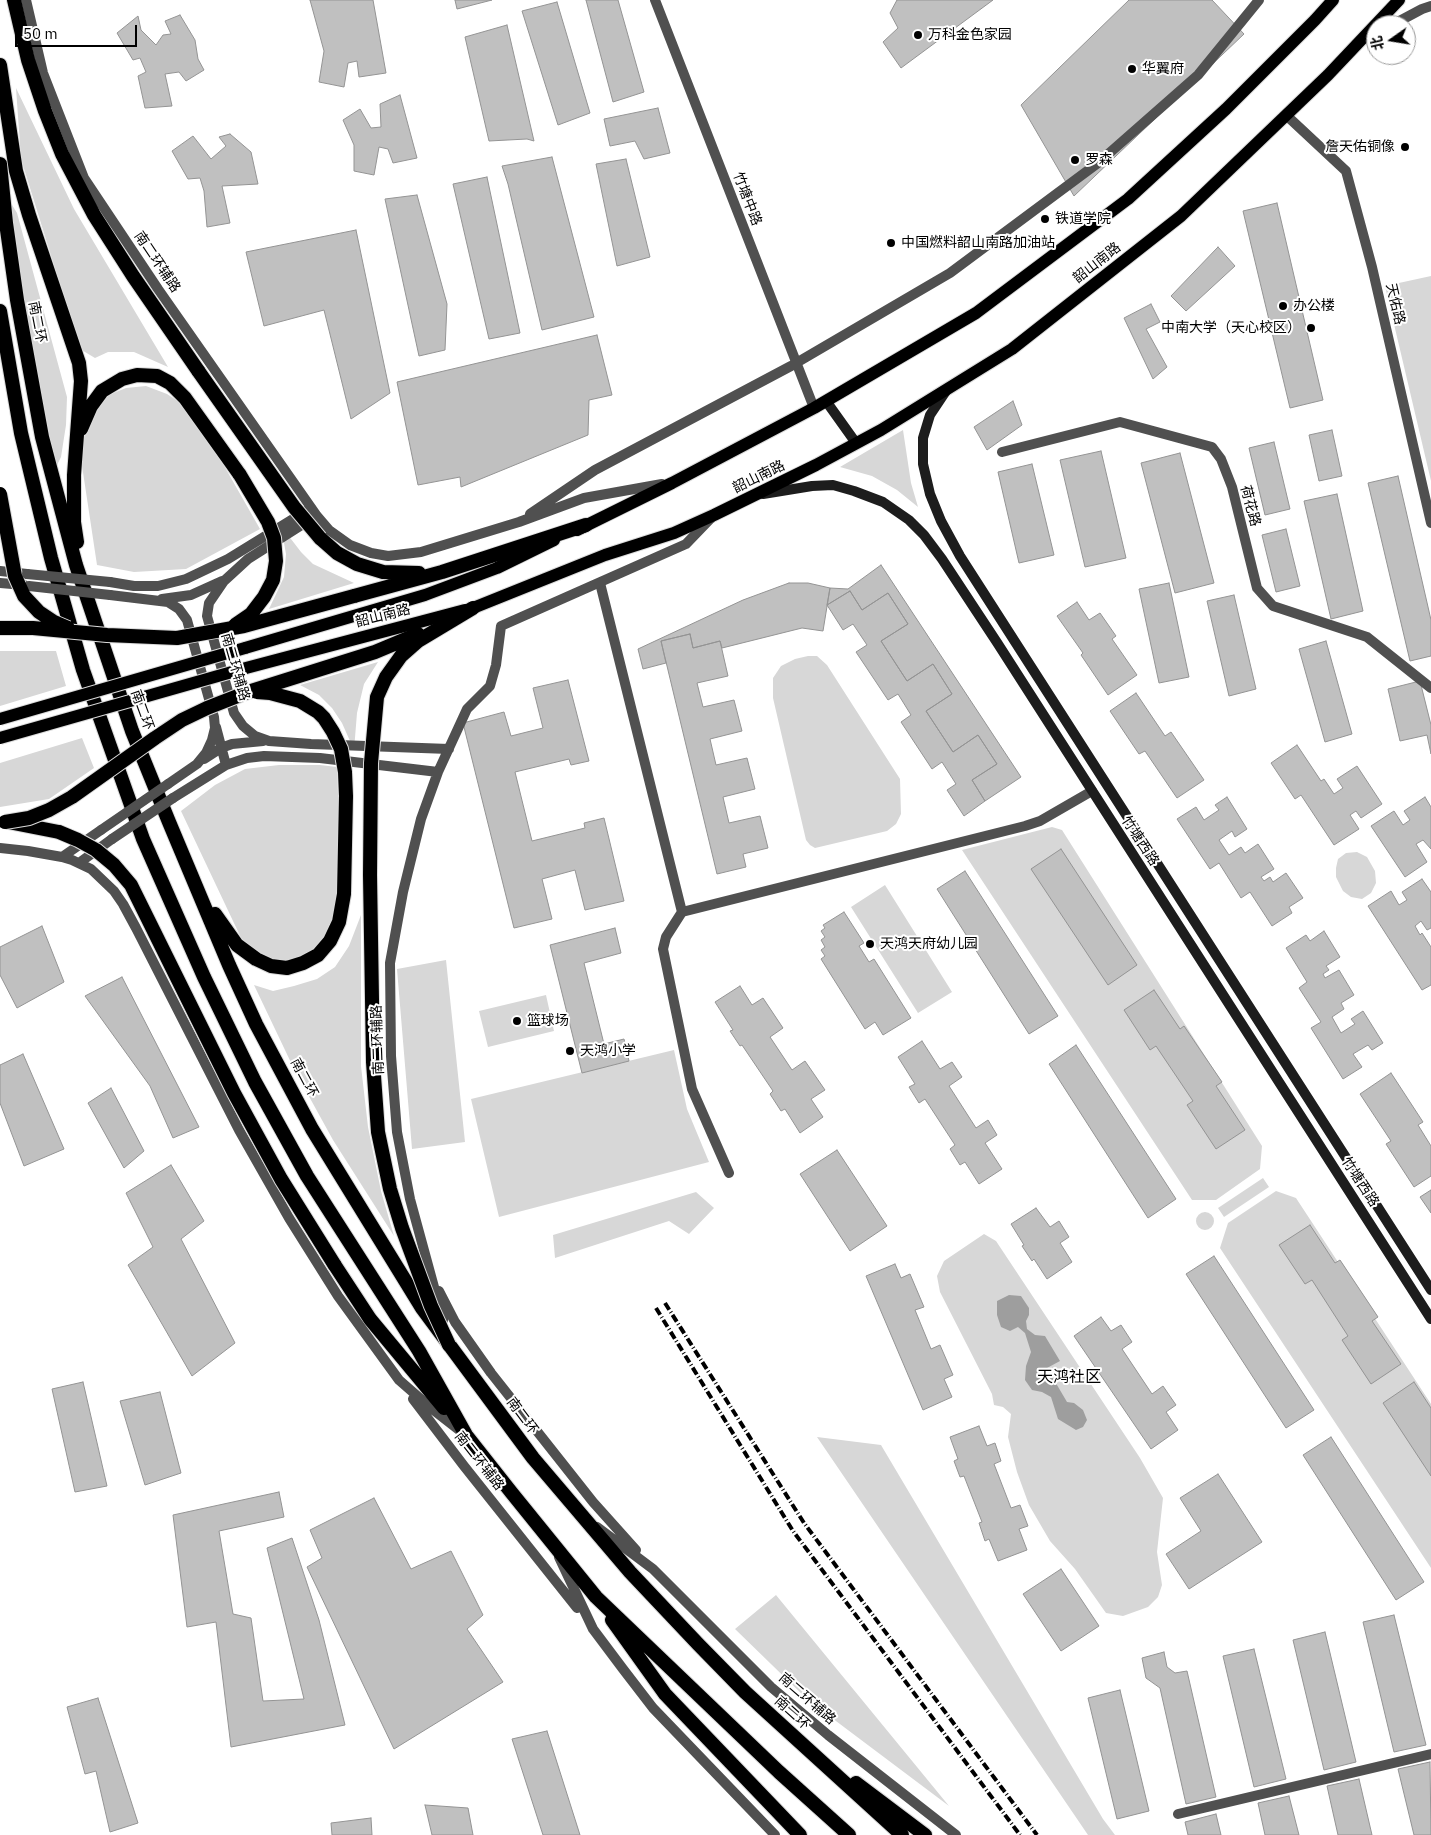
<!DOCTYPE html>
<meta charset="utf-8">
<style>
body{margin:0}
#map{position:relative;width:1431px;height:1835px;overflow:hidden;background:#fff;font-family:"IBM Plex Sans","Noto Sans SC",sans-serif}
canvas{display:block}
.north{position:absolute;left:1366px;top:15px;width:50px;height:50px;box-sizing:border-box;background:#fff;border:1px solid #999;border-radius:50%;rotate:257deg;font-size:14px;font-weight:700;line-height:20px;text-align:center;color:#000}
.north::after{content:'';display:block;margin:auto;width:18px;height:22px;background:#000;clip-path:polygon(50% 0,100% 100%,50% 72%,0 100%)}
.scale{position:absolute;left:15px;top:25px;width:122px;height:22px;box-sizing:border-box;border:2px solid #000;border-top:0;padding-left:6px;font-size:15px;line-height:18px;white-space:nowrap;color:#000;-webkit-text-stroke:4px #fff;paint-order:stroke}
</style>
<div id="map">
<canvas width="1431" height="1835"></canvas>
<div class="north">北</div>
<div class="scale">50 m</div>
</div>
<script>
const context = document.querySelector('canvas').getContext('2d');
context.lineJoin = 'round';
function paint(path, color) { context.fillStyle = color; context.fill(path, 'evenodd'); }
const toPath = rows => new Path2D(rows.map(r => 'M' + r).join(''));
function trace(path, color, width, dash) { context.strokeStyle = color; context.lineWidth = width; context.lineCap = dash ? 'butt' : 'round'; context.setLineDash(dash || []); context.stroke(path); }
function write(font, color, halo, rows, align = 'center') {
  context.font = font + ' "IBM Plex Sans","Noto Sans SC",sans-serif'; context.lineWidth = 4; context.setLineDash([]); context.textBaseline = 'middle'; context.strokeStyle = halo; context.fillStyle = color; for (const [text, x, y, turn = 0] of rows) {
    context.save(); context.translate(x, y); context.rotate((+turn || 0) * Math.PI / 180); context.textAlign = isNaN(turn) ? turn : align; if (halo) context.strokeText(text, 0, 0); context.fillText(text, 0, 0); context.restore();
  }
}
const green = toPath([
 [16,88,74,209,168,367,134,352,108,352,95,358,80,349,21,159],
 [12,205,17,213,67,397,66,425,61,457,56,467,49,457,9,213],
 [1431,276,1431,481,1385,286],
 [146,386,167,394,193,411,260,529,186,569,134,572,97,565,81,459,85,429,103,397,126,388],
 [903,430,911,483,918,507,897,490,872,476,840,467],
 [281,526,301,552,313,564,354,583,269,609,284,577,286,554],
 [0,651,56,651,66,686,0,706],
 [808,656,817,656,827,665,900,779,901,814,896,824,887,831,815,848,810,845,806,840,773,698,773,678,781,666,795,659],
 [378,662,364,684,357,713,354,750,342,723,332,708,319,695,300,685],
 [82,738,94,768,49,799,0,807,0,763],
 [279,765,320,765,337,767,340,850,337,901,333,927,318,947,301,958,285,962,263,957,242,940,181,811,215,785,245,769],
 [1052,827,1062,830,1262,1146,1260,1169,1216,1200,1192,1200,962,850],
 [1357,852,1367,857,1375,871,1376,883,1371,893,1362,899,1351,897,1343,891,1336,877,1336,868,1338,859,1346,853],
 [885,885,952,992,918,1013,851,907],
 [361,915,361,1066,368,1127,381,1191,394,1236,333,1140,295,1071,254,985,273,991,294,986,317,979,335,967,349,946],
 [446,960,465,1142,412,1149,397,969],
 [546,995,554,1031,488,1047,479,1011],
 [674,1050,687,1109,709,1162,499,1217,471,1099],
 [1263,1178,1269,1187,1224,1217,1218,1208],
 [1276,1191,1296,1198,1431,1404,1431,1568,1220,1248,1228,1223],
 [696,1192,714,1208,689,1234,669,1221,555,1258,553,1235],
 '1196 1221a9 9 0 1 1 18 0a9 9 0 1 1-18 0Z',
 [984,1234,996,1241,1140,1458,1163,1498,1157,1552,1162,1585,1158,1597,1148,1607,1123,1616,1106,1613,1075,1569,1050,1541,1029,1505,1017,1472,1008,1437,1011,1414,1003,1407,994,1405,992,1394,940,1292,937,1276,944,1261],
 [817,1437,881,1445,1103,1819,1115,1835,1088,1835],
 [776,1595,949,1806,808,1700,735,1629]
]);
const water = toPath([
 [1009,1295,1021,1296,1029,1308,1029,1315,1026,1321,1027,1329,1035,1335,1045,1336,1060,1361,1047,1368,1067,1402,1074,1403,1083,1410,1087,1420,1083,1427,1076,1430,1058,1419,1051,1397,1042,1392,1032,1390,1025,1380,1026,1366,1031,1352,1025,1333,1018,1327,1010,1331,1001,1327,997,1315,997,1301]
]);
const building = toPath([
 [310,0,373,0,386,73,359,77,357,61,348,63,344,87,319,82,324,51,310,0],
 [455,0,492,0,457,9,455,0],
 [586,0,618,0,644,92,613,102,586,0],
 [897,0,993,0,901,68,883,42,898,28,890,13,897,0],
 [1129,0,1212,0,1244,34,1074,196,1021,105,1129,0],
 [557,2,590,113,558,125,522,11,557,2],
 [180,15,195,40,198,59,204,70,186,81,179,72,165,74,172,106,145,108,138,76,146,72,140,58,133,60,117,33,138,16,141,30,156,45,163,35,171,34,165,21,180,15],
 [507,25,534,141,527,139,489,141,465,37,507,25],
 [400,95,417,158,393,163,388,149,379,147,374,175,354,171,354,145,343,120,360,109,371,128,381,127,380,104,400,95],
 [658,108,670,153,644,159,635,141,610,146,604,119,658,108],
 [230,134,251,152,258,184,222,186,230,223,207,227,204,191,200,178,188,179,172,151,193,136,211,159,226,146,219,137,230,134],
 [552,157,594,317,542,330,508,184,502,166,552,157],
 [626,159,650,257,617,266,596,164,626,159],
 [487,177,520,333,489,339,453,184,487,177],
 [417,195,447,304,445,350,419,356,385,199,417,195],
 [1277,203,1323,400,1290,408,1243,211,1277,203],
 [356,230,390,393,351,419,324,310,264,326,246,252,356,230],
 [1218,247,1235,266,1186,311,1171,296,1218,247],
 [1151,304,1160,322,1146,329,1167,367,1153,379,1124,318,1151,304],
 [597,335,612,395,589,400,588,435,461,487,460,477,418,485,397,382,597,335],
 [1013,401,1022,425,987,450,974,427,1013,401],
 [1332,430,1342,476,1319,481,1309,435,1332,430],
 [1274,442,1290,509,1265,515,1249,448,1274,442],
 [1101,451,1126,558,1085,567,1060,460,1101,451],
 [1180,453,1214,583,1175,593,1141,463,1180,453],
 [1032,464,1054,555,1019,563,998,472,1032,464],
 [1398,476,1431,620,1431,656,1410,661,1368,483,1398,476],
 [1337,494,1363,611,1331,619,1304,501,1337,494],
 [1286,529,1300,586,1276,592,1262,535,1286,529],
 [881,565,1021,777,985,801,972,780,997,764,978,735,953,752,926,711,952,694,933,664,907,681,881,641,908,624,888,593,862,610,850,591,827,605,830,588,848,589,881,565],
 [789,583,808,583,830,588,823,631,802,628,722,648,720,641,693,648,690,634,661,641,666,663,643,669,638,649,743,600,789,583],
 [1169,583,1189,677,1159,683,1139,589,1169,583],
 [850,591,862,610,888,593,908,624,881,641,907,681,933,664,952,694,926,711,953,752,978,735,997,764,972,780,985,801,964,816,947,790,956,784,942,762,932,769,901,722,911,715,898,694,888,700,856,652,867,645,853,624,843,630,827,605,850,591],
 [1234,595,1256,689,1229,696,1207,601,1234,595],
 [1077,602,1089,620,1100,613,1116,636,1112,639,1137,675,1108,695,1081,655,1083,653,1057,616,1077,602],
 [690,634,693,648,720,641,728,676,697,683,703,707,734,700,742,731,710,739,716,765,747,758,755,789,723,797,729,823,760,816,768,848,743,854,746,867,717,874,661,641,690,634],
 [1326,641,1352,734,1325,742,1299,649,1326,641],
 [568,680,589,761,571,765,569,759,515,772,532,841,585,828,584,823,604,818,624,901,585,910,575,870,542,879,552,919,514,928,463,723,504,712,511,736,543,728,533,688,568,680],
 [1420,681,1431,725,1431,754,1427,735,1400,741,1388,689,1420,681],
 [1136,693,1165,736,1171,732,1204,780,1177,798,1145,751,1139,754,1110,711,1136,693],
 [1297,745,1321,781,1324,779,1334,794,1343,788,1337,779,1357,766,1382,804,1361,818,1356,811,1350,815,1359,829,1334,845,1301,795,1295,799,1271,763,1297,745],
 [1227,797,1247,829,1235,837,1232,831,1219,840,1229,855,1241,847,1245,853,1258,844,1274,869,1261,877,1264,881,1270,877,1273,882,1286,873,1303,898,1289,907,1292,913,1272,926,1250,892,1241,898,1219,863,1210,869,1177,819,1196,807,1204,820,1219,810,1215,805,1227,797],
 [1425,797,1431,807,1431,849,1423,840,1416,844,1427,862,1405,877,1371,826,1394,811,1403,825,1410,820,1404,811,1425,797],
 [1061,849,1137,965,1108,985,1031,869,1061,849],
 [965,871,1058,1016,1029,1034,937,889,965,871],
 [1422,879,1431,892,1431,928,1427,930,1421,921,1415,926,1420,935,1422,933,1431,947,1431,985,1422,990,1368,906,1391,891,1399,905,1407,900,1402,892,1422,879],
 [844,912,864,943,859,946,869,962,874,959,911,1018,883,1035,875,1022,865,1029,821,959,825,956,821,950,825,947,821,940,825,937,821,931,825,928,823,925,844,912],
 [42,926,64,982,17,1008,0,975,0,947,42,926],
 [615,928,621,953,584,963,604,1044,624,1039,629,1061,582,1073,550,945,615,928],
 [1324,931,1340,957,1326,966,1329,970,1323,974,1325,978,1339,970,1354,995,1341,1003,1344,1009,1332,1017,1341,1033,1355,1024,1351,1019,1363,1011,1383,1043,1372,1050,1368,1045,1353,1054,1362,1067,1343,1079,1311,1028,1321,1022,1299,988,1307,982,1286,948,1306,935,1310,941,1324,931],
 [122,977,199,1127,173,1138,150,1086,85,996,122,977],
 [740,986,752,1005,763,998,783,1028,770,1037,792,1070,805,1061,825,1090,811,1099,823,1117,800,1133,785,1109,781,1111,770,1094,773,1091,742,1045,740,1046,730,1031,733,1030,715,1002,740,986],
 [1154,990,1180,1029,1184,1026,1222,1082,1216,1086,1245,1130,1216,1149,1187,1105,1193,1101,1156,1046,1150,1050,1124,1010,1154,990],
 [922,1041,940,1069,952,1062,962,1077,949,1086,976,1128,988,1120,997,1135,985,1143,1002,1169,979,1184,965,1162,960,1165,950,1149,955,1145,925,1099,919,1103,909,1087,915,1084,898,1057,922,1041],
 [1076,1045,1176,1199,1148,1218,1049,1064,1076,1045],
 [23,1054,64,1149,24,1166,0,1103,0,1065,23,1054],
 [1391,1073,1423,1122,1418,1125,1431,1146,1431,1176,1414,1187,1386,1144,1391,1141,1360,1094,1391,1073],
 [111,1088,144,1151,124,1168,88,1103,111,1088],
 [837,1150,887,1226,850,1251,800,1174,837,1150],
 [171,1165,204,1221,181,1239,235,1343,192,1376,128,1265,153,1247,126,1193,171,1165],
 [1431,1190,1431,1213,1420,1197,1431,1190],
 [1036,1208,1050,1227,1059,1221,1069,1237,1060,1243,1072,1262,1047,1279,1034,1259,1032,1261,1022,1246,1024,1245,1011,1224,1036,1208],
 [1310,1225,1335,1263,1340,1260,1378,1317,1372,1321,1401,1364,1371,1384,1342,1340,1348,1336,1312,1280,1305,1284,1279,1245,1310,1225],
 [1214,1256,1314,1410,1286,1428,1186,1274,1214,1256],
 [895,1264,901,1278,910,1274,924,1307,915,1310,931,1349,940,1345,953,1375,944,1379,952,1397,923,1410,866,1276,895,1264],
 [1101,1317,1111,1331,1121,1325,1132,1342,1122,1349,1152,1394,1163,1386,1176,1405,1166,1412,1178,1430,1151,1449,1074,1336,1101,1317],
 [83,1382,107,1486,75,1492,52,1389,83,1382],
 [1414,1382,1431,1408,1431,1476,1383,1403,1414,1382],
 [160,1392,181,1473,145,1485,120,1401,160,1392],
 [979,1426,987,1446,995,1443,1001,1461,994,1464,1011,1508,1020,1505,1028,1526,1019,1529,1027,1550,998,1561,989,1539,985,1541,979,1523,982,1522,964,1476,960,1477,954,1461,958,1459,950,1437,979,1426],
 [1331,1437,1424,1582,1396,1600,1303,1455,1331,1437],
 [1218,1474,1262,1542,1189,1589,1166,1554,1201,1531,1180,1498,1218,1474],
 [279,1492,284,1517,219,1531,233,1614,251,1618,263,1701,304,1699,267,1548,292,1538,319,1620,345,1725,231,1747,216,1622,187,1627,173,1515,279,1492],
 [374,1498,411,1569,451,1551,483,1615,467,1629,503,1682,394,1749,307,1567,322,1558,310,1530,374,1498],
 [1061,1569,1099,1626,1061,1651,1023,1594,1061,1569],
 [1394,1615,1426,1745,1394,1752,1363,1622,1394,1615],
 [1325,1632,1356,1762,1324,1770,1293,1640,1325,1632],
 [1254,1649,1286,1779,1254,1787,1223,1656,1254,1649],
 [1164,1652,1167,1667,1175,1673,1187,1671,1216,1797,1186,1804,1160,1688,1146,1678,1142,1658,1164,1652],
 [1120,1690,1149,1811,1117,1819,1088,1698,1120,1690],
 [98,1698,138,1823,110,1832,96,1771,85,1774,67,1707,98,1698],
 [547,1731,580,1835,543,1835,512,1739,547,1731],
 [1430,1762,1431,1835,1414,1835,1398,1769,1430,1762],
 [1359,1779,1372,1835,1338,1835,1327,1786,1359,1779],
 [1289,1796,1299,1835,1265,1835,1258,1803,1289,1796],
 [425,1805,468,1808,473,1835,432,1835,425,1805],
 [1216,1814,1221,1835,1188,1835,1185,1822,1216,1814],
 [371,1818,372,1835,332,1835,331,1823,371,1818]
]);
const minor = toPath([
 [1392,25,1422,9,1431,6],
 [1286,115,1346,171,1372,267,1431,523],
 [1002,452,1120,422,1212,447,1221,459,1232,487,1257,588,1273,606,1367,637,1431,688],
 [600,583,682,912],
 [729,1173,692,1089,663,949,666,937,682,912,1025,826,1040,821,1092,791],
 [1178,1814,1431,1754]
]);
const tertiary = toPath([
 [26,0,43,73,84,178,158,289,317,516,329,530,350,545,371,553,388,556,421,552,519,522,584,498,662,484],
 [655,0,814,408],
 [530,514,595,470,791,366,950,273,1098,163,1198,75,1259,0],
 [311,519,248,559,224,581,209,603,207,616,234,713,243,726,255,736,269,741,311,744,449,749],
 [0,571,27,574],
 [110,582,134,586,158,586,186,579,228,559,306,511],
 [0,583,24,585],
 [110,595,168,602,179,609,187,620,214,717,215,728,212,740,206,753,197,764,168,784],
 [162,599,191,595,222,581],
 [216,727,226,765],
 [204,759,221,748,232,744,263,741],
 [173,798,226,765,247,758,264,756,320,758,438,772],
 [0,848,28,851,62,857,72,860,91,869,114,891,123,904,136,928,239,1130,289,1218,338,1296,399,1380,431,1408,463,1433],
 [62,857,101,830],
 [79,863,112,839],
 [439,1291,455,1322,491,1373,593,1502,636,1550],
 [443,1320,410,1199,397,1132,391,1056,390,963,403,892,421,819,438,772,467,709,490,686,496,665,501,626,686,544,712,517],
 [413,1399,464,1466,577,1608],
 [597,1527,653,1569,771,1687,828,1735,956,1835],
 [559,1557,593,1629,623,1669,653,1708,775,1835]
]);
const secondary = toPath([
 [946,391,930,415,923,438,923,464,930,494,941,521,960,556,1431,1290],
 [826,401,856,443],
 [763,494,812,486,833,485,854,491,883,502,909,520,924,535,942,559,998,644,1431,1319]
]);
const primary = toPath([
 [577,530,672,483,814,408,976,313,1128,199,1226,109,1315,20,1333,0],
 [473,608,605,555,674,533,714,515,816,465,881,430,1012,349,1181,216,1328,75,1399,0],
 [245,648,425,595,497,568,554,540]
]);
const trunk = toPath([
 [14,0,28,60,45,111,62,154,94,215,133,276,199,372],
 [0,65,16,171,29,215,79,363,81,381,74,475,74,522,77,542],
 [0,164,6,223,17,300,42,437,76,565,132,731,169,822,229,965,256,1024,312,1129,422,1308,533,1458,630,1572,698,1644,745,1692,902,1835],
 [0,311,21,433,51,558,83,670,143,839,204,977,255,1082,307,1176,419,1351,466,1435,511,1492,596,1597,779,1772,849,1835],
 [81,429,91,406,102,391,122,379,137,375,157,376,170,383,185,398,240,475],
 [320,538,337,553,357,564,383,572,419,573],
 [354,596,442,572,586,525],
 [0,628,33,628],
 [8,822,59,832],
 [215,914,237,945,256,959,271,966,287,968,303,963,318,955,330,941,339,922,344,894,346,796],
 [334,1264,370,1319,444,1408],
 [612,1620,665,1694,800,1835],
 [856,1783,925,1835]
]);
const rail = toPath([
 [665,1303,804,1523,1037,1835],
 [656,1308,793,1531,1020,1835]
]);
const tertiaryBridge = toPath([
 [27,574,110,582],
 [29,586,110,595],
 [101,830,168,784],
 [112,839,173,798]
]);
const primaryBridge = toPath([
 [0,719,245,648],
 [0,738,246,668,465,610]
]);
const trunkBridge = toPath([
 [199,372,294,507,320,538],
 [0,494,15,576,24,596,39,612,54,622,68,628],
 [235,625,251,614,264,597,273,580,276,561,274,538,268,522,240,475],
 [33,628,107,635,177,638,244,626,354,596],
 [257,692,270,693,300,701,318,712,324,718,333,732,341,749,345,772,346,796],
 [5,822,29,818,49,810,72,797,155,738,182,720,207,708,248,692,375,652,418,634],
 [59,832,78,840,96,850,114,865,131,885,234,1093,281,1179,334,1264],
 [449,1345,431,1306,402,1228,390,1189,378,1132,373,1062,370,875,371,763,377,697,386,677,401,656,418,641,473,608]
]);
const markers = [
 [918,35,5,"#000"],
 [1132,69,5,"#000"],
 [1405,147,5,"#000"],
 [1075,160,5,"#000"],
 [1045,219,5,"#000"],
 [891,243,5,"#000"],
 [1283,306,5,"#000"],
 [1311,328,5,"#000"],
 [870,944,5,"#000"],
 [517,1021,5,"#000"],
 [570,1051,5,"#000"]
];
const poiNames = [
 ["万科金色家园",928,35],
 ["华翼府",1142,69],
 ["詹天佑铜像",1395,147,"right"],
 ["罗森",1085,160],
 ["铁道学院",1055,219],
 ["中国燃料韶山南路加油站",901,243],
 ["办公楼",1293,306],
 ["中南大学（天心校区）",1301,328,"right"],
 ["天鸿天府幼儿园",880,944],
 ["篮球场",527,1021],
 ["天鸿小学",580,1051]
];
const streetNames = [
 ["竹塘中路",747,199,69],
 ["南二环辅路",157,262,56],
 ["韶山南路",1097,263,-38],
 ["天佑路",1395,304,77],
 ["南二环",37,322,79],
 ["韶山南路",759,477,-26],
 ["荷花路",1250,506,75],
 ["韶山南路",383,616,-14],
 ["南二环辅路",235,667,74],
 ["南二环",142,710,70],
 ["竹塘西路",1140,841,57],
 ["南二环辅路",378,1040,-92],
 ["南二环",304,1078,62],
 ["竹塘西路",1360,1182,57],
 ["南二环",522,1416,53],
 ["南二环辅路",479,1461,52],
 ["南二环辅路",807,1699,41],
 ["南二环",792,1713,42]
];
const quarterNames = [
 ["天鸿社区",1069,1377]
];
paint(green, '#d7d7d7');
paint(water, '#9e9e9e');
paint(building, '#c0c0c0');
trace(building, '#949494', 1);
trace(primary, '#dbdbdb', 14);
trace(trunk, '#dbdbdb', 16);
trace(minor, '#505050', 10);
trace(tertiary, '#505050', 10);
trace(secondary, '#1d1d1d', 10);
trace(primary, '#000', 12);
trace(trunk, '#000', 14);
trace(rail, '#000', 4, [8, 2.5, 1, 2.5]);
trace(primaryBridge, '#dbdbdb', 14, []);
trace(trunkBridge, '#dbdbdb', 16, []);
trace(tertiaryBridge, '#505050', 10);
trace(primaryBridge, '#000', 12);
trace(trunkBridge, '#000', 14);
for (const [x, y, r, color] of markers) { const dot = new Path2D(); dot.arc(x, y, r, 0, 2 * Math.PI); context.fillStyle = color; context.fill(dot); trace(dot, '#fff', 2); }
write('14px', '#000', '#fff', poiNames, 'left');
write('14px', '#000', '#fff', streetNames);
write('16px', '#000', '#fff', quarterNames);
</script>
